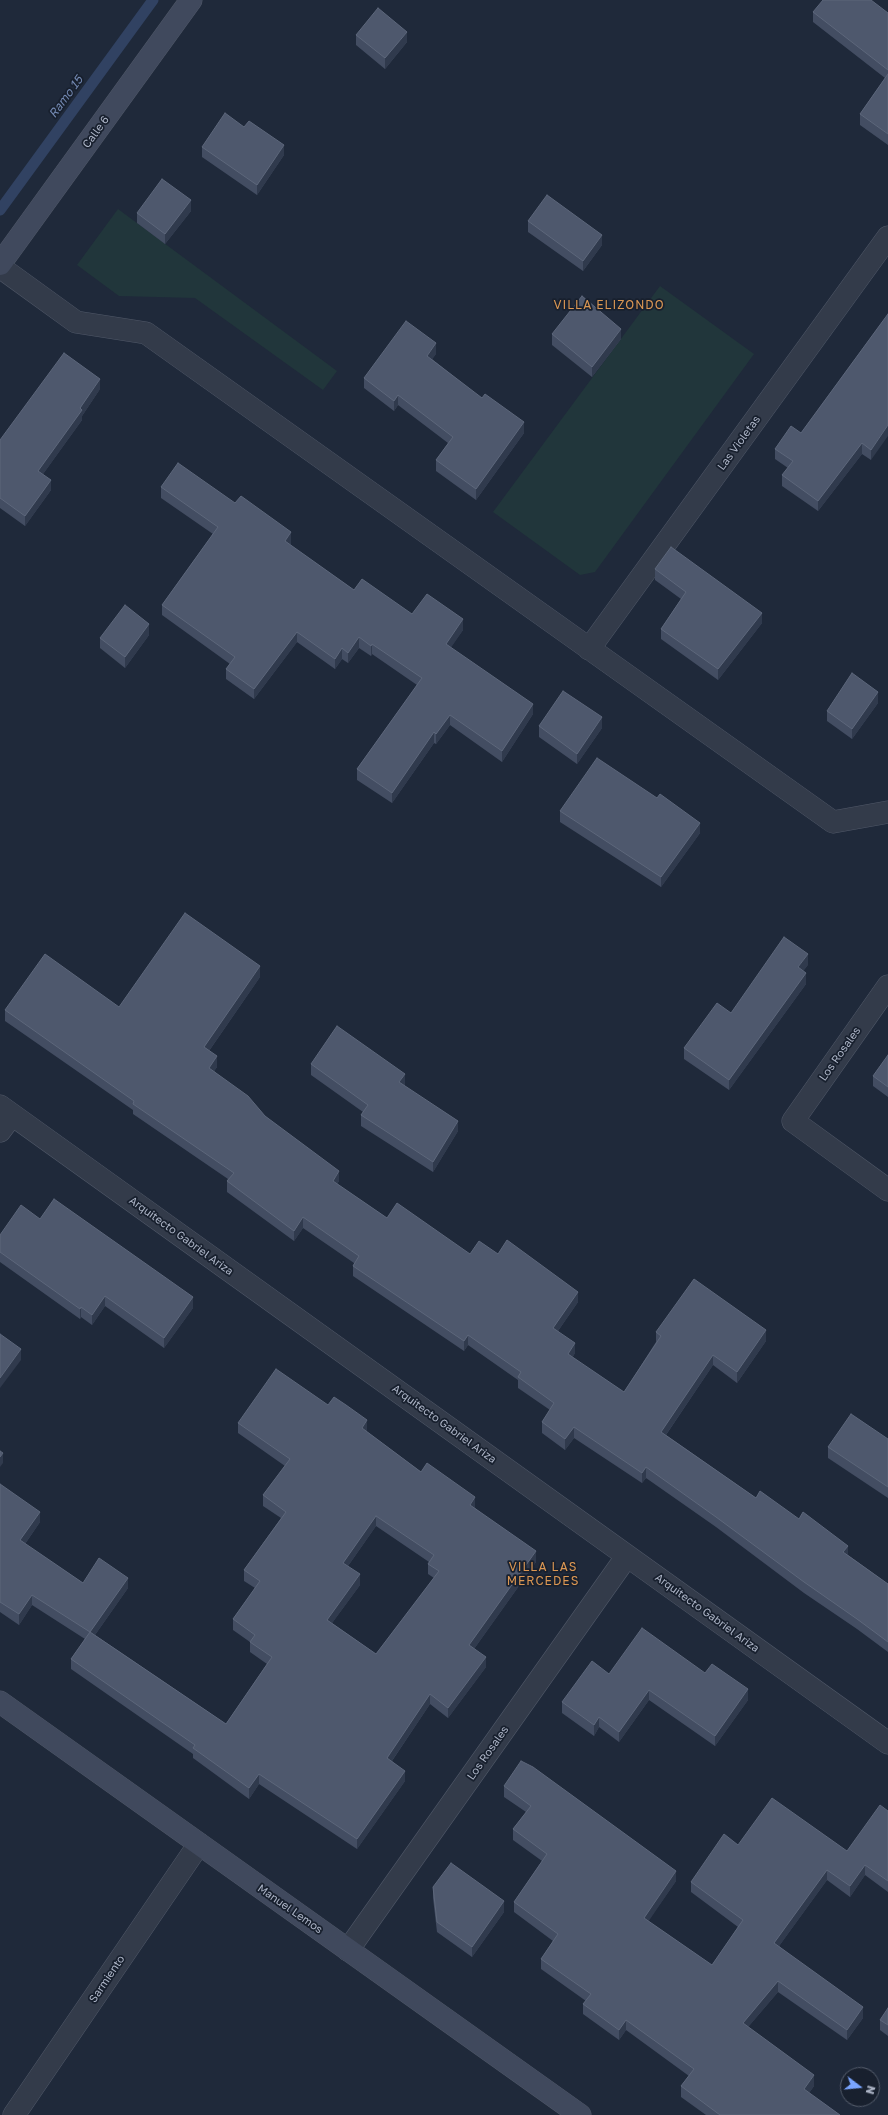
<!DOCTYPE html>
<style>
body{margin:0}
#map{position:relative;width:888px;height:2115px;overflow:hidden;background:#1f293a;font-family:"Golos Text",sans-serif}
canvas{display:block}
.north{position:absolute;left:840px;top:2067px;width:40px;height:40px;box-sizing:border-box;background:#18202e;border:1px solid #545c6b;border-radius:50%;rotate:106deg;font-size:11px;font-weight:700;line-height:16px;text-align:center;color:#adb5c7}
.north::after{content:'';display:block;margin:auto;width:14px;height:18px;background:#7aa5ff;clip-path:polygon(50% 0,100% 100%,50% 72%,0 100%)}
</style>
<div id="map">
<canvas width="888" height="2115"></canvas>
<div class="north">N</div>
</div>
<script>
const context = document.querySelector('canvas').getContext('2d');
context.lineJoin = 'round';
function paint(path, color) { context.fillStyle = color; context.fill(path, 'evenodd'); }
const toPath = rows => new Path2D(rows.map(r => 'M' + r).join(''));
function trace(path, color, width, dash) { context.strokeStyle = color; context.lineWidth = width; context.lineCap = dash ? 'butt' : 'round'; context.setLineDash(dash || []); context.stroke(path); }
function write(font, color, halo, rows, align = 'center') {
  context.font = font + ' "Golos Text",sans-serif'; context.lineWidth = 3.5; context.setLineDash([]); context.textBaseline = 'middle'; context.strokeStyle = halo; context.fillStyle = color; for (const [text, x, y, turn = 0] of rows) {
    context.save(); context.translate(x, y); context.rotate((+turn || 0) * Math.PI / 180); context.textAlign = isNaN(turn) ? turn : align; if (halo) context.strokeText(text, 0, 0); context.fillText(text, 0, 0); context.restore();
  }
}
const green = toPath([
 [118,209,337,371,323,390,195,298,119,296,77,265],
 [660,286,754,354,595,572,580,575,493,512]
]);
const stream = toPath([
 [0,210,153,0]
]);
const street = toPath([
 [0,267,76,322,146,333,833,822,888,812],
 [589,649,888,237],
 [888,986,793,1121,888,1190],
 [0,1106,888,1743],
 [0,1131,12,1115],
 [348,1950,627,1556],
 [14,2115,199,1844]
]);
const secondary = toPath([
 [0,264,191,0],
 [0,1702,580,2115]
]);
const wall = toPath([
 [813,12,888,13,888,145,860,125,860,114,885,78,813,22],
 [356,35,407,42,385,69,356,45],
 [202,147,284,155,257,195,202,157],
 [191,211,165,244,137,223,137,213],
 [528,221,602,245,583,271,528,232],
 [888,314,871,460,862,454,818,511,782,486,782,475,788,468,775,459,775,449,801,433],
 [552,334,621,339,592,377,552,345],
 [436,354,432,359,524,433,476,500,436,471,436,460,448,443,398,405,394,411,364,388,364,378],
 [100,389,82,416,82,420,43,474,51,490,25,526,0,508,0,440],
 [161,487,291,543,290,545,354,590,412,614,463,630,450,648,533,714,502,762,450,725,436,744,434,743,392,803,357,780,357,769,417,685,372,654,371,656,359,648,348,663,342,659,335,669,297,642,254,699,226,679,226,669,230,664,162,615,162,605,213,534,161,498],
 [655,569,762,623,718,680,661,639,661,629,681,599,655,580],
 [149,635,125,668,100,648,100,638],
 [878,703,852,739,827,721,827,711],
 [539,726,602,728,577,764,539,737],
 [560,811,700,833,661,887,560,822],
 [808,965,803,971,806,984,729,1090,684,1059,684,1048,731,1013],
 [260,977,209,1051,217,1067,214,1071,339,1181,337,1184,387,1218,470,1254,498,1254,578,1302,558,1331,575,1353,572,1358,624,1392,656,1342,656,1332,766,1341,737,1383,713,1365,666,1435,756,1498,848,1555,888,1584,888,1652,857,1629,804,1593,716,1527,646,1478,642,1483,574,1438,565,1450,542,1433,542,1422,550,1410,518,1388,518,1380,468,1345,464,1351,353,1276,353,1266,354,1263,303,1228,294,1241,227,1192,227,1181,228,1179,133,1114,133,1110,5,1021,5,1010,119,1007],
 [888,1055,888,1097,873,1086,873,1076],
 [311,1064,405,1084,404,1086,458,1131,433,1172,361,1126,361,1115,363,1112,311,1075],
 [40,1219,193,1308,164,1348,105,1306,92,1325,81,1317,80,1319,0,1262,0,1235],
 [328,1405,367,1431,366,1431,421,1472,475,1507,475,1508,536,1562,474,1649,486,1667,448,1718,430,1704,392,1761,405,1781,357,1849,259,1784,249,1799,193,1758,193,1754,71,1669,71,1659,85,1639,32,1605,19,1625,0,1612,0,1484,40,1522,25,1544,83,1583,128,1588,95,1635,226,1724,267,1664,250,1652,250,1642,233,1630,233,1619,255,1588,244,1581,244,1570,281,1518,263,1506,263,1495,285,1466,238,1433,238,1423],
 [376,1526,429,1562,428,1564,428,1574,434,1578,376,1654,332,1623,360,1585,348,1566],
 [888,1439,888,1498,828,1458,828,1447],
 [705,1673,748,1700,715,1746,649,1700,619,1742,599,1727,594,1736,562,1713,562,1702,609,1674],
 [504,1786,676,1881,648,1921,712,1965,738,1927,691,1892,691,1882,738,1845,847,1851,888,1811,888,1892,865,1875,850,1897,827,1880,779,1946,863,2018,847,2040,778,1992,748,2027,814,2086,809,2093,840,2115,706,2115,681,2097,681,2086,689,2076,626,2030,619,2040,583,2014,583,2004,586,2001,541,1969,541,1959,553,1941,514,1912,514,1902,542,1861,513,1840,513,1829,526,1812,504,1797],
 [433,1887,504,1912,472,1957,437,1932,433,1898],
 [888,2008,888,2036,880,2030,880,2020]
]);
const shadedWall = toPath([
 [407,32,407,42,385,69,385,58],
 [284,145,284,155,257,195,257,185],
 [191,200,191,211,165,244,165,234],
 [602,235,602,245,583,271,583,261],
 [621,329,621,339,592,377,592,367],
 [436,343,436,354,427,366,427,356],
 [100,379,100,389,82,416,82,420,38,481,38,471],
 [398,395,398,405,394,411,394,401],
 [524,422,524,433,476,500,476,489],
 [888,425,888,436,871,460,871,450],
 [862,443,862,454,818,511,818,501],
 [51,480,51,490,25,526,25,516],
 [291,532,291,543,285,551,285,541],
 [762,613,762,623,718,680,718,669],
 [463,619,463,630,446,655,446,644],
 [149,624,149,635,125,668,125,657],
 [297,632,297,642,254,699,254,689],
 [359,637,359,648,348,663,348,653],
 [372,644,372,654,371,656,371,646],
 [342,648,342,659,335,669,335,659],
 [878,692,878,703,852,739,852,729],
 [533,704,533,714,502,762,502,751],
 [450,715,450,725,436,744,436,734],
 [602,717,602,728,577,764,577,754],
 [434,732,434,743,392,803,392,793],
 [700,823,700,833,661,887,661,877],
 [808,954,808,965,798,977,798,967],
 [260,966,260,977,204,1058,204,1047],
 [806,973,806,984,729,1090,729,1080],
 [217,1056,217,1067,209,1078,209,1068],
 [405,1074,405,1084,399,1093,399,1082],
 [458,1121,458,1131,433,1172,433,1162],
 [339,1171,339,1181,333,1191,333,1181],
 [303,1217,303,1228,294,1241,294,1231],
 [578,1292,578,1302,553,1338,553,1328],
 [105,1296,105,1306,92,1325,92,1315],
 [193,1297,193,1308,164,1348,164,1338],
 [81,1307,81,1317,80,1319,80,1309],
 [766,1330,766,1341,737,1383,737,1372],
 [468,1335,468,1345,464,1351,464,1341],
 [575,1343,575,1353,568,1365,568,1354],
 [21,1349,21,1360,0,1388,0,1378],
 [713,1355,713,1365,661,1442,661,1432],
 [367,1420,367,1431,362,1438,362,1428],
 [574,1427,574,1438,565,1450,565,1439],
 [3,1453,3,1463,0,1467,0,1457],
 [646,1467,646,1478,642,1483,642,1473],
 [475,1497,475,1507,470,1516,470,1505],
 [40,1512,40,1522,20,1551,20,1540],
 [376,1516,376,1526,343,1573,343,1563],
 [848,1546,848,1556,843,1552],
 [536,1551,536,1562,469,1656,469,1645],
 [360,1574,360,1585,327,1630,327,1620],
 [128,1578,128,1588,90,1642,90,1632],
 [32,1595,32,1605,19,1625,19,1614],
 [486,1657,486,1667,448,1718,448,1708],
 [748,1689,748,1700,715,1746,715,1736],
 [649,1690,649,1700,619,1742,619,1732],
 [430,1694,430,1704,387,1768,387,1758],
 [599,1717,599,1727,594,1736,594,1725],
 [405,1771,405,1781,357,1849,357,1839],
 [259,1774,259,1784,249,1799,249,1788],
 [865,1865,865,1875,850,1897,850,1886],
 [827,1870,827,1880,774,1953,774,1943],
 [676,1871,676,1881,644,1928,644,1918],
 [504,1901,504,1912,472,1957,472,1947],
 [778,1981,778,1992,743,2033,743,2023],
 [863,2007,863,2018,847,2040,847,2030],
 [626,2020,626,2030,619,2040,619,2030],
 [814,2075,814,2086,804,2100,804,2089]
]);
const building = toPath([
 [823,0,871,0,888,13,888,70,813,12,823,0],
 [378,8,407,32,385,58,356,35,378,8],
 [888,74,888,134,860,114,888,74],
 [225,113,244,127,249,121,284,145,257,185,202,147,225,113],
 [162,179,191,200,165,234,137,213,162,179],
 [547,195,602,235,583,261,528,221,547,195],
 [582,296,621,329,592,367,552,334,582,296],
 [888,314,888,425,871,450,862,443,818,501,782,475,793,461,775,449,791,426,801,433,888,314],
 [406,321,436,343,427,356,482,398,485,394,524,422,476,489,436,460,453,437,398,395,394,401,364,378,406,321],
 [64,353,100,379,80,408,82,410,38,471,51,480,25,516,0,498,0,440,64,353],
 [178,463,235,503,241,496,291,532,285,541,354,590,362,579,412,614,427,594,463,619,446,644,533,704,502,751,450,715,436,734,434,732,392,793,357,769,422,678,372,644,371,646,359,637,348,653,342,648,335,659,297,632,254,689,226,669,235,657,162,605,218,527,161,487,178,463],
 [671,547,762,613,718,669,661,629,686,592,655,569,671,547],
 [125,605,149,624,125,657,100,638,125,605],
 [852,673,878,692,852,729,827,711,852,673],
 [563,691,602,717,577,754,539,726,563,691],
 [597,758,657,798,660,794,700,823,661,877,560,811,597,758],
 [185,913,260,966,204,1047,217,1056,209,1068,248,1096,265,1116,339,1171,333,1181,387,1218,397,1203,470,1254,479,1241,498,1254,507,1240,578,1292,553,1328,575,1343,568,1354,624,1392,661,1336,656,1332,694,1279,766,1330,737,1372,713,1355,661,1432,756,1498,760,1491,799,1519,803,1512,848,1546,843,1552,888,1584,888,1642,857,1619,804,1582,716,1517,646,1467,642,1473,574,1427,565,1439,542,1422,554,1403,518,1377,521,1372,468,1335,464,1341,353,1266,359,1256,303,1217,294,1231,227,1181,234,1173,133,1104,134,1101,5,1010,45,954,119,1007,185,913],
 [784,937,808,954,798,967,806,973,729,1080,684,1048,717,1003,731,1013,784,937],
 [337,1026,405,1074,399,1082,458,1121,433,1162,361,1115,368,1105,311,1064,337,1026],
 [888,1055,888,1087,873,1076,888,1055],
 [54,1199,193,1297,164,1338,105,1296,92,1315,81,1307,80,1309,0,1252,0,1235,21,1205,40,1219,54,1199],
 [0,1334,21,1349,0,1378,0,1334],
 [276,1369,328,1405,334,1397,346,1405,367,1420,362,1428,421,1472,427,1463,475,1497,470,1505,536,1551,469,1645,486,1657,448,1708,430,1694,387,1758,405,1771,357,1839,259,1774,249,1788,193,1748,195,1745,71,1659,90,1632,226,1724,272,1657,250,1642,255,1635,233,1619,260,1581,244,1570,286,1512,263,1495,290,1459,238,1423,276,1369],
 [376,1516,434,1555,428,1564,439,1571,376,1654,327,1620,360,1574,343,1563,376,1516],
 [851,1414,888,1439,888,1487,828,1447,851,1414],
 [0,1451,3,1453,0,1457,0,1451],
 [0,1484,40,1512,20,1540,83,1583,99,1558,128,1578,90,1632,32,1595,19,1614,0,1602,0,1484],
 [642,1628,705,1673,712,1664,748,1689,715,1736,649,1690,619,1732,599,1717,594,1725,562,1702,592,1661,609,1674,642,1628],
 [521,1761,533,1767,676,1871,644,1918,712,1965,743,1920,691,1882,724,1834,738,1845,772,1798,847,1851,880,1805,888,1811,888,1881,865,1865,850,1886,827,1870,774,1943,863,2007,847,2030,778,1981,743,2023,814,2075,804,2089,840,2115,720,2115,681,2086,694,2069,626,2020,619,2030,583,2004,591,1994,541,1959,558,1934,514,1902,547,1854,513,1829,531,1806,504,1786,521,1761],
 [451,1863,504,1901,472,1947,437,1922,433,1887,451,1863],
 [888,2008,888,2025,880,2020,888,2008]
]);
const streetNames = [
 ["Calle 6",96,132,-54],
 ["Las Violetas",739,443,-54],
 ["Los Rosales",840,1054,-55],
 ["Arquitecto Gabriel Ariza",181,1236,36],
 ["Arquitecto Gabriel Ariza",444,1424,36],
 ["Arquitecto Gabriel Ariza",707,1613,36],
 ["Los Rosales",488,1753,-55],
 ["Manuel Lemos",290,1909,35],
 ["Sarmiento",107,1979,-56]
];
const waterNames = [
 ["Ramo 15",66,97,-54]
];
const neighbourhoodNames = [
 ["VILLA ELIZONDO",609,305],
 ["VILLA LAS",543,1567],
 ["MERCEDES",543,1581]
];
paint(green, '#21363b');
trace(stream, '#314262', 11);
trace(street, '#505868', 23);
trace(secondary, '#505868', 23);
trace(street, '#333b4a', 22);
trace(secondary, '#40495d', 22);
paint(wall, '#434d62');
paint(shadedWall, '#303a4d');
paint(building, '#4e586d');
trace(building, '#5d677b', 1);
write('11px', '#adb5c7', '#18202e', streetNames);
write('italic 12px', '#7389b2', '#18202e', waterNames);
context.letterSpacing = '1px';
write('12px', '#db9753', '#18202e', neighbourhoodNames);
context.letterSpacing = '0px';
</script>
